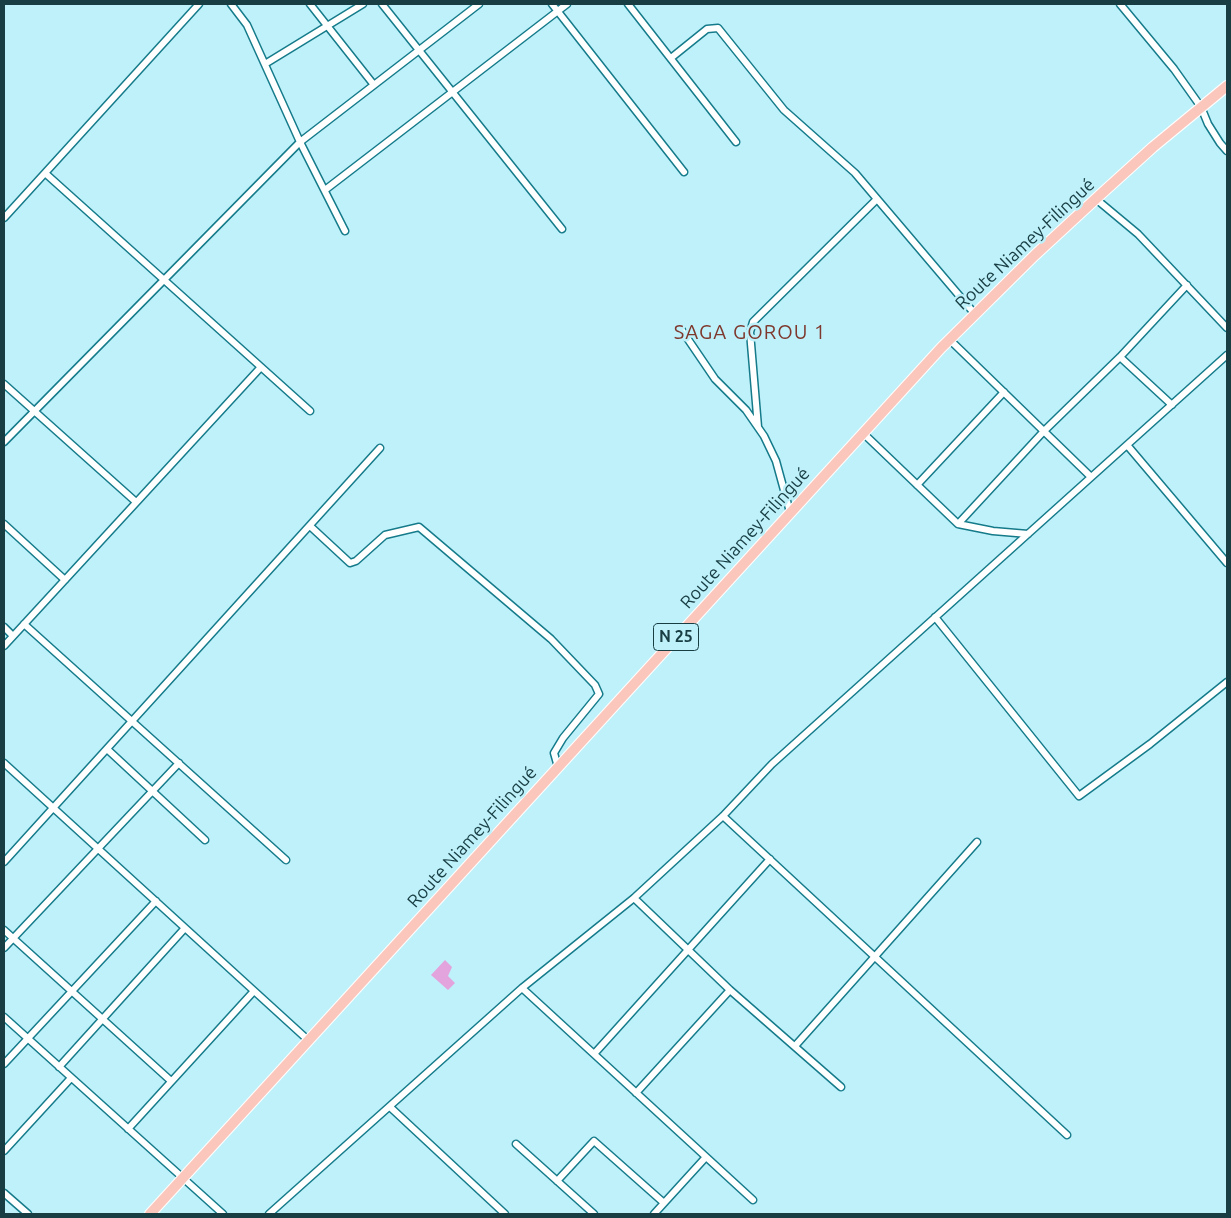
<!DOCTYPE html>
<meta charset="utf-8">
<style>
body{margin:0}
#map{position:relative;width:1231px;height:1218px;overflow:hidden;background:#bff1fa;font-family:Ubuntu,sans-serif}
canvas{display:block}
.frame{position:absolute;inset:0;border:5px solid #183e44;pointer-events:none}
</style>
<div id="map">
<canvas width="1231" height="1218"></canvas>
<div class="frame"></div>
</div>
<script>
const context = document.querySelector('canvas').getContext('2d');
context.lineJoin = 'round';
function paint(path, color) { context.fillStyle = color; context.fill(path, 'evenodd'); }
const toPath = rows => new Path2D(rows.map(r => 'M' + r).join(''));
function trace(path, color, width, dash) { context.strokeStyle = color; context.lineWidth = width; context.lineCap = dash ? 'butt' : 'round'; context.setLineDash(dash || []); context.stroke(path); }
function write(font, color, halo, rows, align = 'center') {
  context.font = font + ' Ubuntu,sans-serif'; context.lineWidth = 5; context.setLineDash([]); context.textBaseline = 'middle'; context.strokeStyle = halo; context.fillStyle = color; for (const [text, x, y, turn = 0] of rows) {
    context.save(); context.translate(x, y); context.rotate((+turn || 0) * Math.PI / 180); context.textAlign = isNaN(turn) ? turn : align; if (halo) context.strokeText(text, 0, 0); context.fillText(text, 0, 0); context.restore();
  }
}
const green = toPath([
 [445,960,452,967,448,976,455,983,448,990,431,975]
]);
const minor = toPath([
 [231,4,247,25,300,142,345,231],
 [310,4,374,85],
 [382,4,562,229],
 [552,4,684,172],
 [628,4,736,142],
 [1120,4,1174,69,1201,107,1208,124,1220,143,1227,151],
 [671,58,707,29,718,28,784,110,855,173,974,313],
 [265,64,363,4],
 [45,173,310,411],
 [325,190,567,4],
 [1096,199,1138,234,1227,328],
 [4,218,199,4],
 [681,329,715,379,746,410,764,436,776,461,790,512],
 [949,339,1091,477],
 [1120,357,1172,405],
 [4,384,136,502],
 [758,427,750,332,753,322,877,199],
 [863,433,958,524,993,531,1028,534],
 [4,442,300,142,479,4],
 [1127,445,1227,563],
 [917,485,1004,392],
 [4,524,65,580],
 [958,524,1044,431,1120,357,1187,285],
 [310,526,350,563,356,561,385,535,419,527,551,639,595,685,599,694,563,738,554,753,558,767],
 [935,617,1079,796,1150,744,1227,682],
 [24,624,286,860],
 [4,627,13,636],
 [4,646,261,367],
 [107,749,205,840],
 [4,763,308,1040],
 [723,816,1067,1135],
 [4,862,380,448],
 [634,898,730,990,841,1087],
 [4,930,171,1081],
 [4,948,179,763],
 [522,988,753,1200],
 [4,1017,223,1214],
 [795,1046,977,842],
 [594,1054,770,859],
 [4,1064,156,901],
 [59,1067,185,928],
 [636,1093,730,990],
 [390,1107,505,1214],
 [128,1129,254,991],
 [516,1144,594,1214],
 [4,1151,71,1078],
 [557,1181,594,1141,664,1203],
 [4,1193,28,1214],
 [269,1214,522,988,634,898,723,816,772,764,1227,355],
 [654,1214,706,1157]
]);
const primary = toPath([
 [150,1214,941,348,1035,255,1100,195,1153,147,1227,86]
]);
const shields = [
 [676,637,45]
];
const shieldNames = [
 ["N 25",676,637]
];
const streetNames = [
 ["Route Niamey-Filingué",1025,244,-43],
 ["Route Niamey-Filingué",745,538,-48],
 ["Route Niamey-Filingué",472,837,-48]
];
const quarterNames = [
 ["SAGA GOROU 1",750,332]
];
paint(green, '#e3a3dc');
trace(minor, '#157b8a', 9);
trace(primary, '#fff', 12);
trace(minor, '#fff', 6);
trace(primary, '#fbc7bd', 10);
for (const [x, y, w] of shields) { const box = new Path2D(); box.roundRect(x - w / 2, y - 13.5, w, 27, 4); context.fillStyle = '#bff1fa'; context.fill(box); trace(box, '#183e44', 1); }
write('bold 16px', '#183e44', null, shieldNames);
write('18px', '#183e44', '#bff1fa', streetNames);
context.letterSpacing = '1px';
write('20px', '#7e382d', '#bff1fa', quarterNames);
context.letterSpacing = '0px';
</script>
